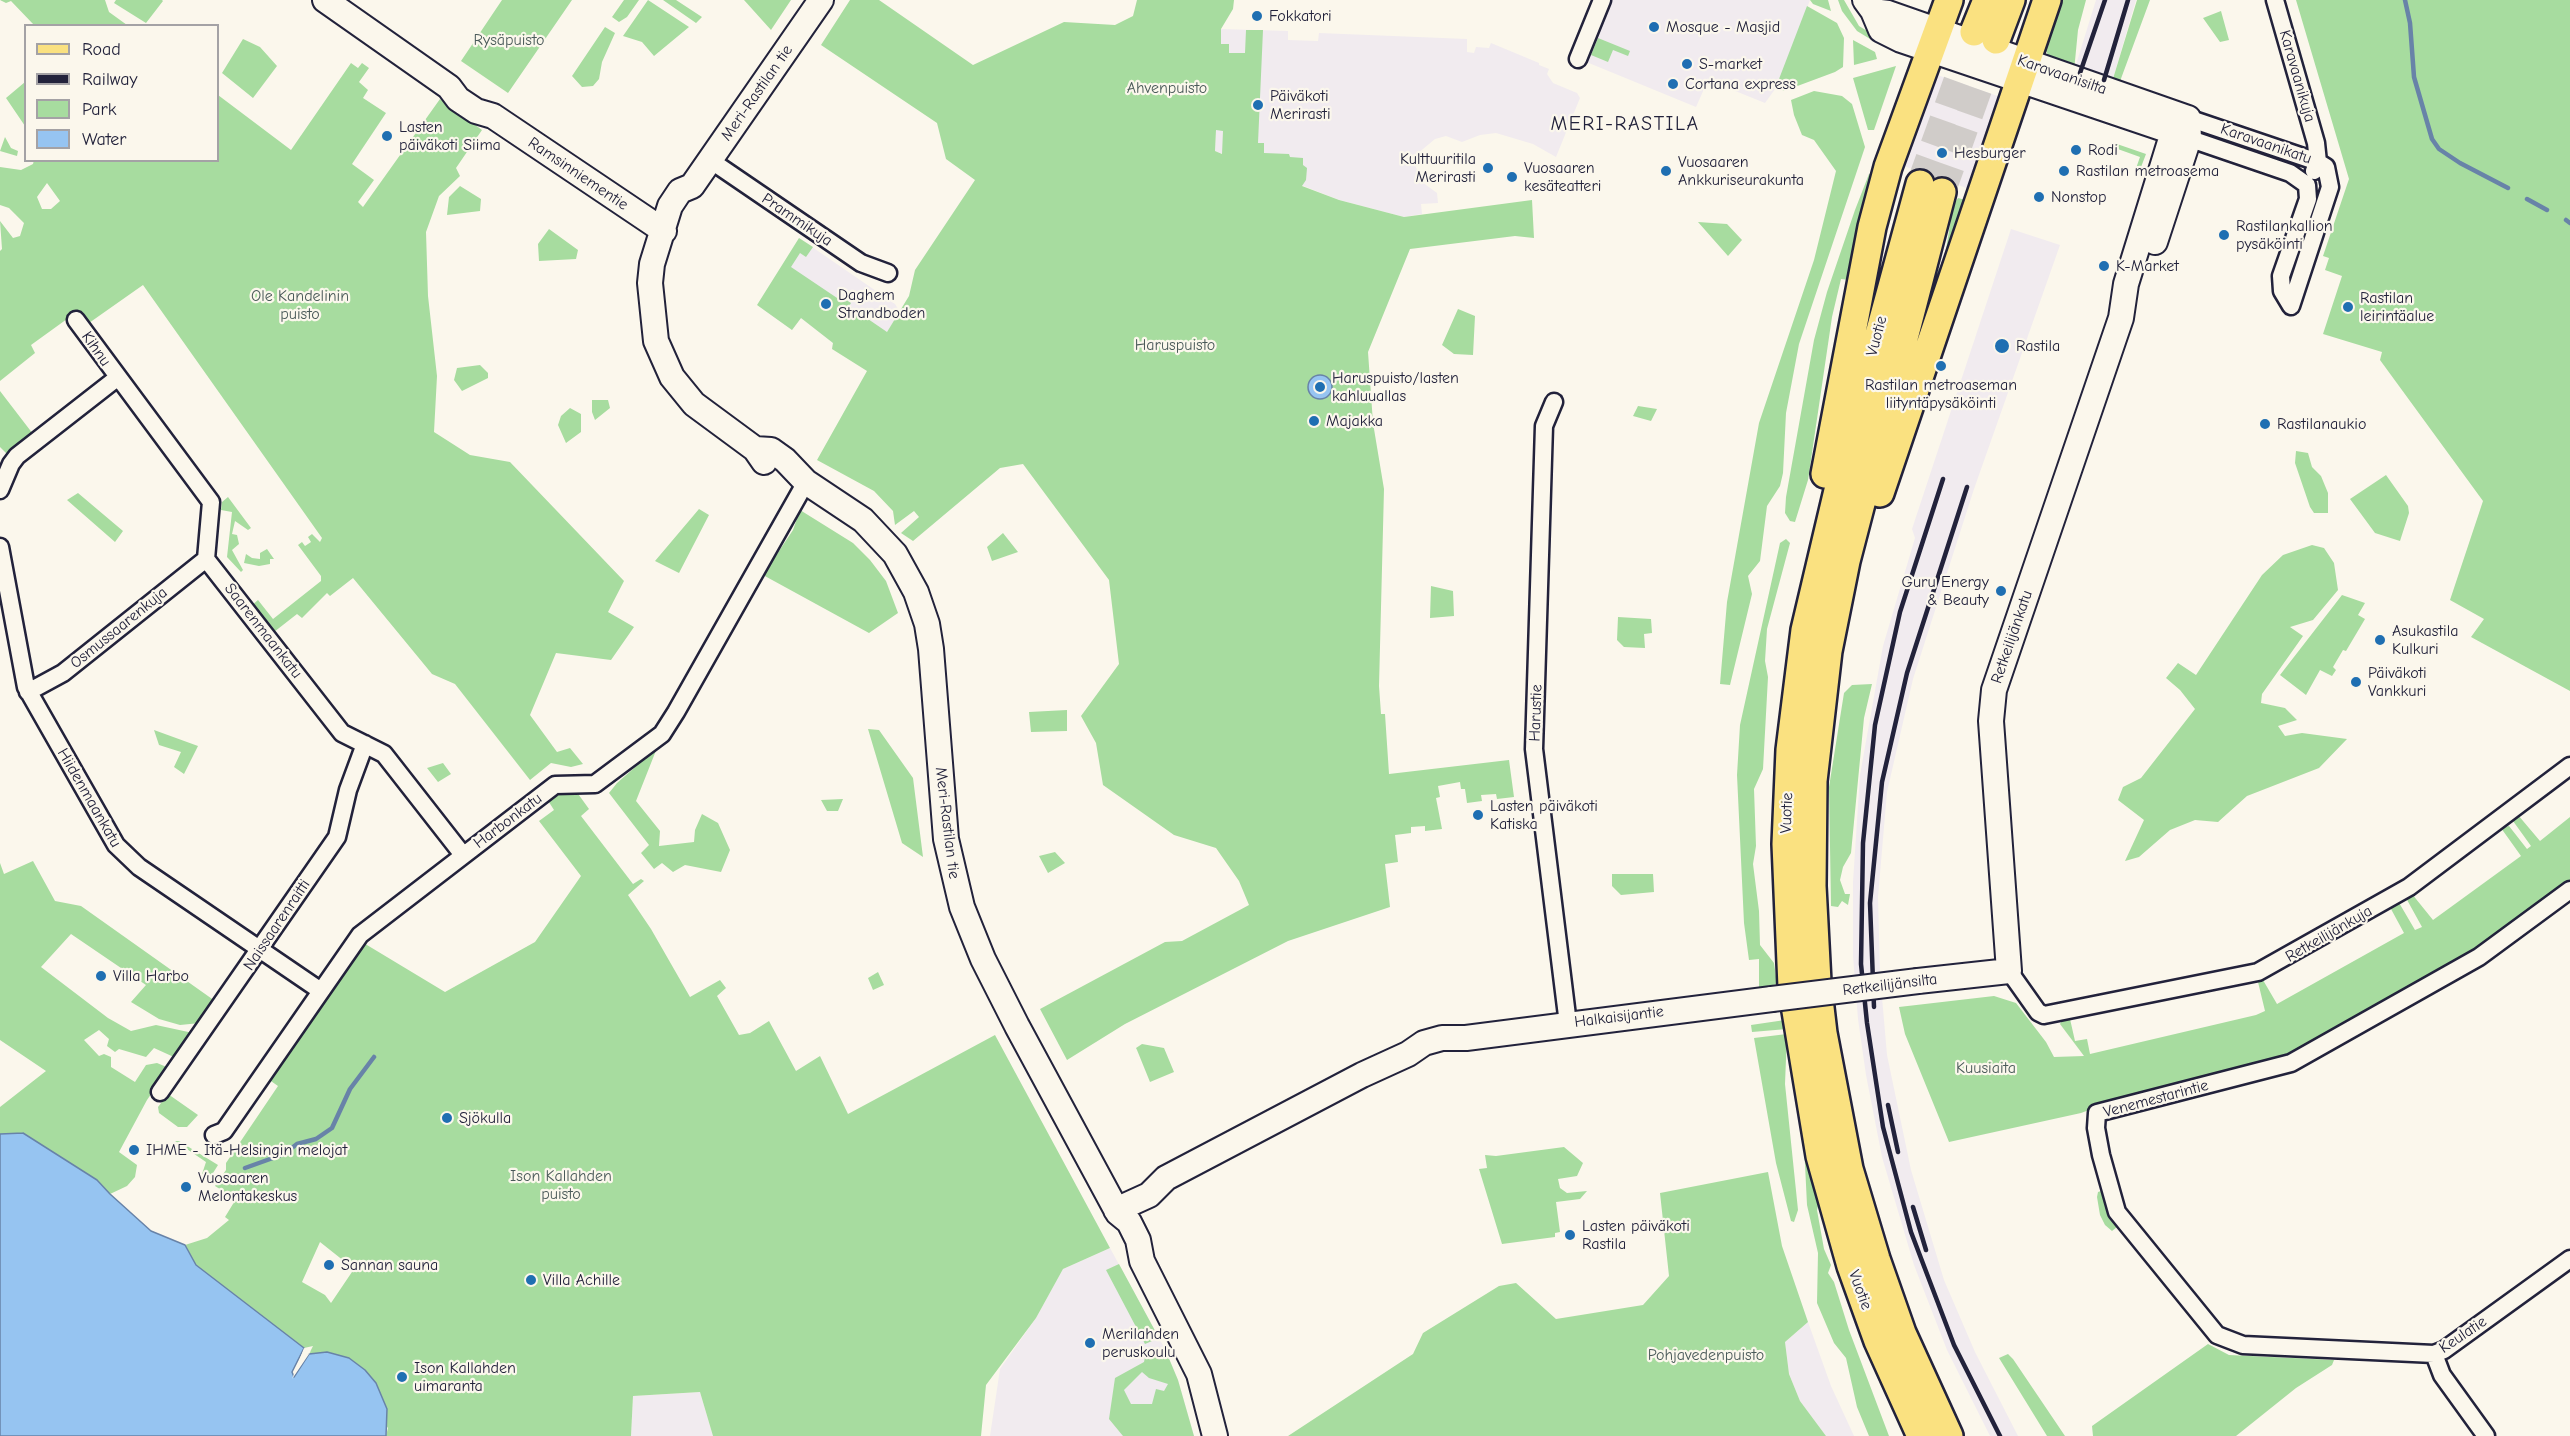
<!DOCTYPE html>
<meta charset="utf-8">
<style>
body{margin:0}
#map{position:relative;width:2570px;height:1436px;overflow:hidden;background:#fbf7ec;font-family:"Comic Neue",sans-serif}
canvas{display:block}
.legend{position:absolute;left:24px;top:24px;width:195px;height:138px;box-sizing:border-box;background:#fbf7ec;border:2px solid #a4a2a5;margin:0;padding:8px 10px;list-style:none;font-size:18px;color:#22223b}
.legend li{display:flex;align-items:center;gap:12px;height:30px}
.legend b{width:30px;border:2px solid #a4a2a5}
</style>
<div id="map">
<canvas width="2570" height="1436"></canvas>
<ul class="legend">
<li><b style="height:8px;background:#fae180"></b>Road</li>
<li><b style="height:8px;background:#22223b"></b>Railway</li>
<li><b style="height:16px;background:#a7dc9f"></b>Park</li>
<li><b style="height:16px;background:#96c4f1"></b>Water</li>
</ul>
</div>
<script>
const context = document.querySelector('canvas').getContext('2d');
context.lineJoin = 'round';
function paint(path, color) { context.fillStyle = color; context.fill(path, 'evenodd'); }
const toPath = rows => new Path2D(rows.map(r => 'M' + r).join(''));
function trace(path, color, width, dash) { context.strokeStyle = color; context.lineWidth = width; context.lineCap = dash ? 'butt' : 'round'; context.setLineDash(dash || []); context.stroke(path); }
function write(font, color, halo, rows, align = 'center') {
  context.font = font + ' "Comic Neue",sans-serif'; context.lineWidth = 4.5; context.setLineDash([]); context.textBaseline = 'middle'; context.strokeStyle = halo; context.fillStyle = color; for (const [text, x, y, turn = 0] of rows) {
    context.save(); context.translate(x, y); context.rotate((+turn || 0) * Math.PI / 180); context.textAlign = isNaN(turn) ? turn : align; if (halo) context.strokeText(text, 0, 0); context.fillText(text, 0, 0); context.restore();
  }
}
const built = toPath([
 [1609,0,1810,0,1778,85,1765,103,1708,80,1696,107,1584,61],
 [2096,0,2136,0,2112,82,2074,71],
 [1221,29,1288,31,1288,40,1318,41,1319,33,1467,39,1467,52,1474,53,1476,47,1489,48,1491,43,1539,63,1539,65,1549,69,1547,74,1553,83,1577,93,1580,98,1556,157,1533,144,1496,133,1480,135,1462,142,1446,136,1435,139,1417,154,1415,165,1422,182,1437,193,1438,203,1421,204,1422,214,1404,217,1339,200,1215,151],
 [1929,72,2006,99,1975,191,1898,164],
 [2011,229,2060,245,1974,489,1913,679,1887,792,1878,897,1880,974,1887,1055,1911,1170,1944,1280,1975,1352,2018,1436,1990,1436,1947,1350,1914,1265,1882,1157,1866,1075,1858,1019,1853,956,1853,882,1860,775,1883,646,1915,538,1912,529],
 [799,238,895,304,900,312,887,332,832,349,833,343,801,318,792,330,764,310],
 [1110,1248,1165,1349,1178,1380,1194,1436,990,1436,1000,1369,1036,1318,1063,1269],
 [1808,1322,1831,1386,1854,1436,1826,1436,1800,1401,1789,1374,1785,1342],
 [700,1392,713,1436,631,1436,633,1396]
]);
const green = toPath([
 [0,0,105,0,109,12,127,25,34,25,11,1,6,3],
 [116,0,162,0,163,1,146,23,114,3],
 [502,0,572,0,508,93,461,61],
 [624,0,639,0,627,17,619,22,612,17],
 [648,0,689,27,654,56,642,42,623,36],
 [663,0,676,0,702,17,696,23],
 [744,0,791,0,771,30],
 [850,0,879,0,973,65,1064,22,1115,25,1133,16,1137,0,1234,0,1233,9,1221,29,1221,44,1229,44,1229,53,1245,53,1246,30,1263,30,1258,143,1264,143,1264,153,1289,154,1290,157,1303,158,1303,165,1307,168,1306,180,1302,186,1339,200,1404,217,1532,200,1534,238,1515,236,1410,249,1368,352,1373,423,1384,489,1379,686,1381,714,1385,714,1389,774,1509,760,1514,797,1497,799,1496,794,1481,795,1482,801,1467,803,1465,789,1461,789,1460,782,1438,786,1440,797,1436,798,1442,829,1425,831,1425,826,1411,827,1411,833,1395,835,1398,862,1385,864,1390,907,1288,941,1125,1024,1067,1060,1040,1009,1165,942,1182,941,1249,905,1239,881,1216,848,1174,835,1103,785,1096,743,1081,716,1119,664,1109,580,1023,464,1000,468,913,541,901,533,919,517,914,511,895,525,893,511,874,491,817,460,867,371,832,349,833,343,801,318,792,330,757,305,799,238,813,247,806,257,800,253,791,267,843,302,845,299,851,303,849,306,887,332,909,296,915,270,975,180,946,159,937,123,821,45],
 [1216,130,1223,131,1222,154,1215,151],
 [1810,0,1828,0,1831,11,1813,4],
 [1838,0,1844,0,1859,26,1898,50,1875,42,1857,31,1842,11],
 [2055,0,2086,0,2078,30,2074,71,2049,57,2044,47],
 [2137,0,2150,0,2119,84,2112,82],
 [2296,0,2570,0,2570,691,2471,637,2484,619,2450,600,2483,501,2380,360,2382,352,2323,334,2342,276,2325,270,2329,258,2323,256,2349,179],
 [1807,6,1837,23,1844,38,1843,67,1835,72,1784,91,1779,88,1779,79],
 [2221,11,2229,40,2220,42,2203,18],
 [605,27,615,33,602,62,599,79,593,86,582,87,572,76],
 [1598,38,1630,51,1628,56,1613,50,1608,62,1591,55],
 [243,39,260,47,277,66,253,98,222,73],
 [1853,40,1875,52,1877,59,1854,65],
 [351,63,358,68,362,63,369,68,359,82,368,90,363,98,386,113,352,164,374,180,358,202,363,207,440,99,482,130,456,168,460,176,439,196,426,232,428,296,437,376,434,432,470,455,510,462,624,581,608,612,634,627,611,660,556,653,530,715,557,752,570,748,583,764,571,767,551,763,530,780,455,684,432,674,353,578,330,596,327,593,302,618,297,614,274,632,251,606,258,600,273,619,321,581,321,576,298,545,302,542,305,546,311,542,308,537,312,534,320,542,322,538,143,285,89,323,67,319,31,345,35,353,0,381,0,251,2,249,0,221,13,238,20,236,24,223,9,208,0,205,0,167,21,170,33,164,34,160,218,160,218,95,291,150],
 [47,183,60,201,51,209,42,209,37,197],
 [1896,66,1874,130,1868,130,1853,78],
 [25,82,25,126,6,98],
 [1814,91,1842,96,1852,104,1865,147,1799,344,1786,413,1783,473,1780,486,1767,506,1760,561,1748,576,1752,594,1730,685,1720,684,1727,602,1759,423,1814,260,1836,171,1814,140,1802,135,1794,115,1791,100],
 [5,137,11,148,18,151,17,156,0,151],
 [2117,144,2146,154,2138,175,2134,174,2140,157,2115,148],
 [1875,173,1850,280,1841,279,1832,317,1808,480,1795,522,1790,521,1785,513,1786,497,1814,340,1827,292,1855,210,1869,174],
 [460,186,481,199,480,211,447,215,449,197],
 [1958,198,1969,201,1906,384,1928,297,1932,298,1938,270,1944,262,1953,206],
 [1698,222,1727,224,1742,240,1728,256],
 [549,229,578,250,576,259,539,261,538,244],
 [1458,309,1475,316,1473,355,1454,354,1442,345],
 [480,365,488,373,488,378,462,391,454,380,457,368],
 [0,391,33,434,8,455,0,447],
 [592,400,608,400,610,408,595,420,592,412],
 [1638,406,1657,409,1651,421,1633,416],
 [570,408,581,414,581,432,566,443,558,425,561,416],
 [2296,451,2308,453,2312,467,2321,476,2328,493,2328,513,2314,513,2310,507,2295,463],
 [2386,475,2408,506,2409,513,2400,541,2375,533,2350,499],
 [78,493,123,531,115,542,67,500],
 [228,497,251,528,248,530,235,521,232,534,237,535,239,544,232,550,243,570,241,572,227,557,232,512,221,510,222,502],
 [699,509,709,515,679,573,655,561],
 [800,510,853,543,870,560,886,581,898,613,869,633,763,575,793,530],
 [1003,533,1018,552,992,561,987,547],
 [1786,539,1790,543,1767,629,1765,661,1768,677,1763,769,1754,789,1756,846,1753,864,1759,911,1760,945,1774,963,1777,984,1759,988,1759,959,1749,960,1744,923,1737,775,1740,725,1780,543],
 [2312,545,2324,548,2334,563,2338,590,2313,620,2290,627,2303,636,2262,694,2261,703,2285,708,2297,720,2278,726,2285,736,2302,733,2347,739,2319,768,2247,796,2218,822,2195,820,2170,830,2139,857,2125,861,2144,820,2118,800,2123,787,2141,778,2195,709,2180,690,2166,678,2178,663,2196,675,2262,575,2283,555],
 [267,549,274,559,270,559,270,564,259,566,244,563,246,554,252,558,260,559,260,553],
 [1431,586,1453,591,1454,616,1430,618],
 [2342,595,2365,603,2358,615,2365,619,2346,651,2343,650,2333,667,2336,670,2332,676,2320,670,2306,695,2280,675],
 [1618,617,1651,619,1652,633,1644,634,1645,648,1624,647,1617,640],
 [1872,684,1864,718,1851,853,1843,867,1840,880,1845,894,1850,894,1848,905,1842,901,1838,907,1831,906,1829,787,1844,693,1852,685],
 [1067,710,1067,731,1031,732,1029,712],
 [868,729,879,730,913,778,923,857,902,843],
 [154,730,198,746,184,774,174,767,181,752,159,745],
 [657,748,636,801,660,831,659,846,694,842,695,830,702,814,718,823,730,850,721,872,685,865,673,872,662,863,654,869,641,853,649,845,609,793,617,783],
 [443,763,451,774,438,782,427,768],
 [559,791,576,791,589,809,581,816,633,884,641,879,644,881,628,895,651,929,690,997,720,980,726,988,717,996,739,1035,750,1033,769,1021,796,1071,820,1056,848,1114,995,1035,1110,1248,1063,1269,1036,1318,986,1385,981,1436,713,1436,700,1392,633,1396,631,1436,386,1436,388,1428,327,1352,309,1354,313,1346,304,1348,196,1265,185,1245,207,1238,229,1220,225,1217,236,1199,215,1186,226,1170,226,1163,278,1086,268,1079,362,942,445,992,535,942,581,876,539,821,554,810,547,799],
 [320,1242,354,1269,331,1303,325,1295,302,1282],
 [843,799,838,811,827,811,821,800],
 [2518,815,2540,841,2570,817,2570,883,2506,932,2287,1057,2113,1101,2081,1113,1949,1142,1905,1034,1899,1007,1994,996,2016,1003,2046,1042,2054,1057,2084,1056,2060,1024,2062,1020,2070,1019,2075,1041,2087,1039,2090,1054,2256,1015,2265,1011,2258,982,2263,980,2277,1004,2404,933,2391,909,2398,901,2415,930,2422,927,2406,898,2412,894,2433,920,2521,856,2501,828,2509,826,2527,849,2531,846,2513,821],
 [1055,852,1065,863,1048,873,1039,856],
 [33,861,55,901,81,906,215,1001,200,1023,180,1025,159,1019,131,1002,146,985,71,934,41,967,108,1018,131,1031,156,1025,193,1033,176,1058,154,1048,146,1057,119,1049,115,1052,107,1046,109,1039,99,1030,84,1040,99,1056,104,1054,111,1057,111,1067,135,1082,146,1065,157,1063,169,1068,147,1100,119,1152,137,1165,135,1177,127,1186,110,1194,0,1177,0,1107,46,1071,0,1040,0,863,4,874],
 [1612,874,1653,874,1654,892,1621,895,1612,886],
 [878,972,884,985,873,990,868,978],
 [1785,1020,1787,1029,1752,1032,1751,1025],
 [1787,1034,1785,1084,1798,1210,1794,1222,1791,1221,1776,1163,1754,1038],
 [1142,1044,1164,1048,1174,1072,1150,1082,1137,1050,1136,1048],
 [168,1094,198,1115,187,1127,178,1127,159,1113,158,1107],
 [175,1141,179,1141,218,1165,208,1181,201,1177,206,1162],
 [1804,1144,1819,1202,1817,1210,1824,1249,1831,1265,1828,1273,1834,1282,1849,1330,1889,1436,1869,1436,1857,1407,1846,1358,1834,1343,1817,1303,1818,1253,1807,1205],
 [1564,1147,1583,1163,1577,1176,1558,1179,1560,1188,1567,1193,1587,1191,1580,1199,1556,1202,1560,1232,1555,1233,1555,1237,1502,1244,1479,1169,1487,1168,1485,1155,1496,1156],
 [1768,1172,1782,1246,1808,1322,1785,1342,1789,1374,1800,1401,1826,1436,1288,1436,1413,1354,1423,1333,1499,1286,1516,1283,1556,1319,1643,1305,1669,1276,1660,1193],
 [2101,1191,2117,1227,2112,1231,2105,1225,2100,1215,2097,1197,2098,1192],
 [1119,1264,1159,1338,1145,1344,1106,1270],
 [2208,1344,2229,1355,2334,1360,2332,1365,2296,1388,2236,1436,2093,1436,2092,1426],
 [1165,1349,1178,1380,1194,1436,1123,1436,1109,1419,1115,1378,1144,1362,1145,1357],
 [1142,1372,1149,1378,1168,1384,1164,1391,1156,1389,1152,1404,1131,1404,1124,1390],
 [2008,1354,2013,1359,2065,1436,2047,1436,1999,1358]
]);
const water = toPath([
 '1308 387a12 12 0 1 1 24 0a12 12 0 1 1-24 0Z',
 [23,1133,97,1180,110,1194,151,1231,185,1245,196,1265,304,1348,292,1372,294,1377,309,1354,327,1352,349,1358,365,1370,376,1383,387,1409,386,1436,0,1436,0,1134,23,1133]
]);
const pier = toPath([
 [304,1348,307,1349,302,1359,311,1351,292,1379]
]);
const stream = toPath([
 [2405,0,2410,23,2414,77,2432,139,2439,149,2460,163,2508,188],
 [2527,199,2547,210],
 [2566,220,2570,223],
 [245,1168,284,1154,297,1144,316,1139,332,1128,350,1089,374,1057]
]);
const primaryTunnel = toPath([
 [1920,184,1972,39],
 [1942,192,1994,46]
]);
const street = toPath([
 [2275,0,2316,143,2318,162,2314,171],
 [1578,59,1602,0],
 [2188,118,2318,162,2326,167,2330,187,2291,306],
 [2179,135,2290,173,2307,185,2308,199,2281,276,2282,291,2291,306],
 [710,160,861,263,888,273],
 [76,320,211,502,206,559,342,733,384,754,463,855],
 [1554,402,1544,426,1534,749,1568,1024],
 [0,490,11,464,17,456,117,378],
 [0,547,26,687,116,845,139,867,321,991],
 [28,692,63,673,206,559],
 [2009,971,2038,1012,2044,1015,2258,972,2409,887,2570,766],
 [160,1092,337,837,348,790,365,744],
 [214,1135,224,1131,360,935,555,785,595,784,662,734,676,712,806,482],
 [2434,1354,2243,1345,2217,1335,2117,1212,2101,1155,2096,1128,2097,1113,2291,1063,2479,957,2570,890],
 [2486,1436,2442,1375,2434,1354,2444,1350,2570,1259]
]);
const secondary = toPath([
 [325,0,449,87,458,99,476,111,493,116,664,231],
 [1865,0,1873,11,1881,30,1901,40,2173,132],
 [1873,11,1888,13,2188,118],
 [2155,242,2189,138,2188,118],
 [755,449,771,450,785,460,806,482,863,520,895,554,916,592,927,624,931,649,946,839,962,907,983,959,1017,1026,1118,1213,1129,1222,1138,1240,1142,1261,1199,1374,1215,1436],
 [764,462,755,449,694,404,672,377,656,341,650,283,652,264,670,206,680,191,692,186,821,0],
 [1918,981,2009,971,1991,721,1994,690,2121,318,2126,284,2173,132,2188,118],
 [1116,1210,1149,1195,1166,1178,1362,1075,1408,1054,1424,1043,1442,1038,1466,1038,1772,999]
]);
const primary = toPath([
 [1974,32,1987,0],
 [1996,40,2011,0],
 [1920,184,1848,448,1805,630,1790,750,1786,844,1792,987,1820,1156,1851,1266,1878,1341,1921,1436],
 [1942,192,1846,561,1828,651,1813,781,1812,886,1817,982,1823,1033,1849,1169,1876,1259,1902,1333,1949,1436],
 [1825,474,1872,227,1888,167,1949,0],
 [1880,493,2047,0]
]);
const rail = toPath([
 [2080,73,2105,0],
 [2104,80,2128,0],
 [1943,479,1900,612,1875,725,1863,843,1861,964,1867,1023,1883,1127,1911,1232,1954,1345,2000,1436],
 [1874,1007,1870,903,1882,782,1907,673,1967,487],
 [1888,1105,1898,1152],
 [1913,1207,1926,1250]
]);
const secondaryBridge = toPath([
 [1772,999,1918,981]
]);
const markers = [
 [1257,16,6,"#1f6fb2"],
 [1654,27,6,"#1f6fb2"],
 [1687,64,6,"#1f6fb2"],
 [1673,84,6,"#1f6fb2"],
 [1258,105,6,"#1f6fb2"],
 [387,136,6,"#1f6fb2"],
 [2076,150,6,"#1f6fb2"],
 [1942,153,6,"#1f6fb2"],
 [1488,168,6,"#1f6fb2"],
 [1666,171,6,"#1f6fb2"],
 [2064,171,6,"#1f6fb2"],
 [1512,177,6,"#1f6fb2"],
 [2039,197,6,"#1f6fb2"],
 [2224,235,6,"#1f6fb2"],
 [2104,266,6,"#1f6fb2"],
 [826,304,6,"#1f6fb2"],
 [2348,307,6,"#1f6fb2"],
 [2002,346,8,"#1f6fb2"],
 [1941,366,6,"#1f6fb2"],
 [1320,387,6,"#1f6fb2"],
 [1314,421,6,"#1f6fb2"],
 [2265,424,6,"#1f6fb2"],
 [2001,591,6,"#1f6fb2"],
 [2380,640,6,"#1f6fb2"],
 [2356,682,6,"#1f6fb2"],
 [1478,815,6,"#1f6fb2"],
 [101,976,6,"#1f6fb2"],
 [447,1118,6,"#1f6fb2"],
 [134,1150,6,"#1f6fb2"],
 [186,1187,6,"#1f6fb2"],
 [1570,1235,6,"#1f6fb2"],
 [329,1265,6,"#1f6fb2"],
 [531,1280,6,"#1f6fb2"],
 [1090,1343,6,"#1f6fb2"],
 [402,1377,6,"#1f6fb2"]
];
const poiNames = [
 ["Fokkatori",1269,16],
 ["Mosque - Masjid",1666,27],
 ["S-market",1699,64],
 ["Cortana express",1685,84],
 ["Päiväkoti",1270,96],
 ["Merirasti",1270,114],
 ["Lasten",399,127],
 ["päiväkoti Siima",399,145],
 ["Rodi",2088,150],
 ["Hesburger",1954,153],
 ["Kulttuuritila",1476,159,"right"],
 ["Merirasti",1476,177,"right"],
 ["Vuosaaren",1678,162],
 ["Ankkuriseurakunta",1678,180],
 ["Vuosaaren",1524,168],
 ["kesäteatteri",1524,186],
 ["Rastilan metroasema",2076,171],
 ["Nonstop",2051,197],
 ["Rastilankallion",2236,226],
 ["pysäköinti",2236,244],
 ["K-Market",2116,266],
 ["Daghem",838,295],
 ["Strandboden",838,313],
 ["Rastilan",2360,298],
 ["leirintäalue",2360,316],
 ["Rastila",2016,346],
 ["Haruspuisto/lasten",1332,378],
 ["kahluuallas",1332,396],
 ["Rastilan metroaseman",1941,385,"center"],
 ["liityntäpysäköinti",1941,403,"center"],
 ["Majakka",1326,421],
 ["Rastilanaukio",2277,424],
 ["Guru Energy",1989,582,"right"],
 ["& Beauty",1989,600,"right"],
 ["Asukastila",2392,631],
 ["Kulkuri",2392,649],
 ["Päiväkoti",2368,673],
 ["Vankkuri",2368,691],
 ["Lasten päiväkoti",1490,806],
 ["Katiska",1490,824],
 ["Villa Harbo",113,976],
 ["Sjökulla",459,1118],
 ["IHME - Itä-Helsingin melojat",146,1150],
 ["Vuosaaren",198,1178],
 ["Melontakeskus",198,1196],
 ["Lasten päiväkoti",1582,1226],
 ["Rastila",1582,1244],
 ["Sannan sauna",341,1265],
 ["Villa Achille",543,1280],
 ["Merilahden",1102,1334],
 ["peruskoulu",1102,1352],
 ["Ison Kallahden",414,1368],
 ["uimaranta",414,1386]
];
const parkNames = [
 ["Rysäpuisto",509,40],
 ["Ahvenpuisto",1167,88],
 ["Ole Kandelinin",300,296],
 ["puisto",300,314],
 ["Haruspuisto",1175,345],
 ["Kuusiaita",1986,1068],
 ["Ison Kallahden",561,1176],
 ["puisto",561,1194],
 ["Pohjavedenpuisto",1706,1355]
];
const streetNames = [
 ["Karavaanisilta",2062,75,19],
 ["Karavaanikuja",2297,76,74],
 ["Meri-Rastilan tie",757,93,-55],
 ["Karavaanikatu",2266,144,19],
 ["Ramsinniementie",578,174,34],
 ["Prammikuja",797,220,34],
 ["Vuotie",1877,336,-75],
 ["Kihnu",96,349,55],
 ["Osmussaarenkuja",119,628,-39],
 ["Saarenmaankatu",263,631,52],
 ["Retkeilijänkatu",2012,637,-71],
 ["Harustie",1536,713,-88],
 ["Hiidenmaankatu",89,798,60],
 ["Vuotie",1787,813,-88],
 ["Harbonkatu",508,821,-37],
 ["Meri-Rastilan tie",947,823,83],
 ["Naissaarenraitti",277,925,-56],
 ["Retkeilijänkuja",2329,934,-30],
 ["Retkeilijänsilta",1890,985,-7],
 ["Halkaisijantie",1619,1017,-7],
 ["Venemestarintie",2156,1099,-15],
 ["Vuotie",1860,1290,70],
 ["Keulatie",2463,1335,-34]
];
const quarterNames = [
 ["MERI-RASTILA",1625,124]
];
paint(built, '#f1ebef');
paint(green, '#a7dc9f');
paint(water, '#96c4f1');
trace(water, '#6883a8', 1.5);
paint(pier, '#fbf7ec');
trace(stream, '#6883a8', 4.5);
trace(primaryTunnel, '#d0ccc9', 27, [27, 14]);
trace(street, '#22223b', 21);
trace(secondary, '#22223b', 28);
trace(primary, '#22223b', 32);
trace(street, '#fbf7ec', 16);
trace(secondary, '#fbf7ec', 24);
trace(primary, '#fae180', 27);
trace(rail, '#22223b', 4.5);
trace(secondaryBridge, '#22223b', 28, []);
trace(secondaryBridge, '#fbf7ec', 24);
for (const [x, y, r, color] of markers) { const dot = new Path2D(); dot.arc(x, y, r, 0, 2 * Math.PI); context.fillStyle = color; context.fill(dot); trace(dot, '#fbf7ec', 2); }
write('16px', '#22223b', '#fbf7ec', poiNames, 'left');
write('16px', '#4a5a59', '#fbf7ec', parkNames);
write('16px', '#22223b', '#fbf7ec', streetNames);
context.letterSpacing = '1.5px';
write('20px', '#22223b', '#fbf7ec', quarterNames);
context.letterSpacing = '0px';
</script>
